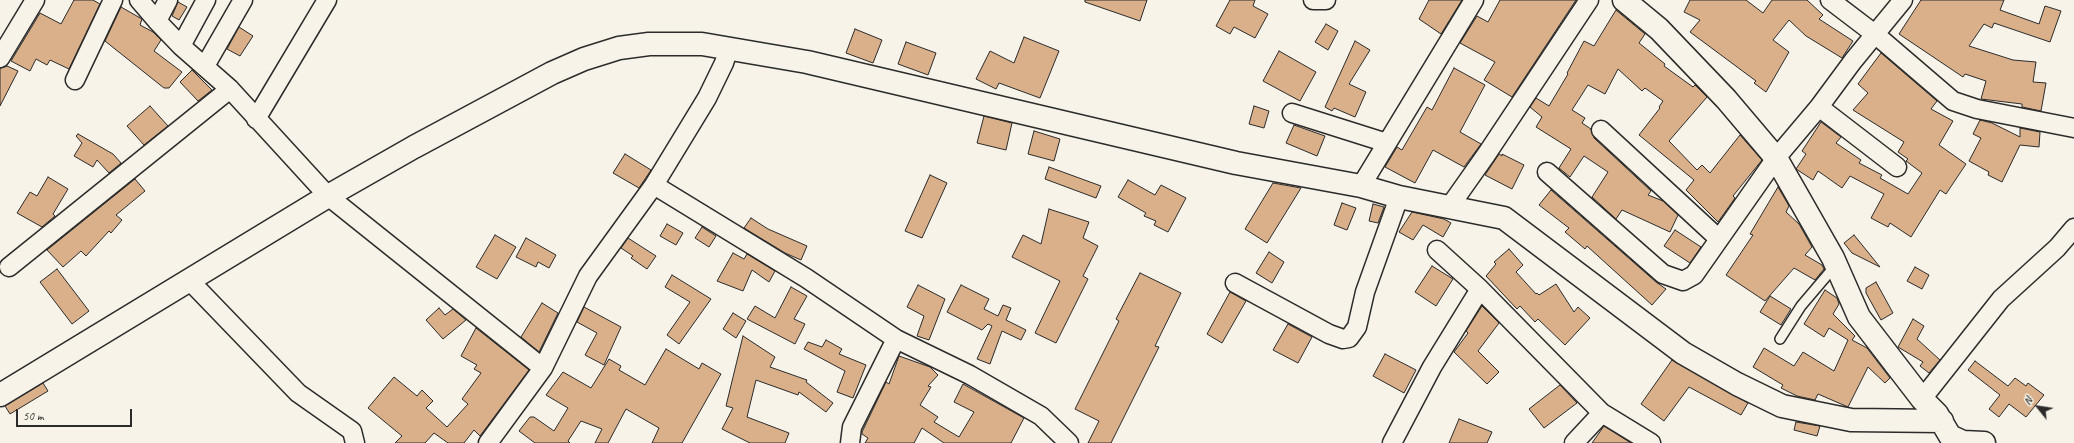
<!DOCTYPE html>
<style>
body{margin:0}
#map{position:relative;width:2074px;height:443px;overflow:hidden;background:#f7f3e8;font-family:Caveat,sans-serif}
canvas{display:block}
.north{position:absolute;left:2018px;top:387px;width:40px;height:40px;-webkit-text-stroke:3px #f7f3e8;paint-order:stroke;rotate:300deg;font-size:11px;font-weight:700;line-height:16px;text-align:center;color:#2b2b2b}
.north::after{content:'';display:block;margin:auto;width:14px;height:18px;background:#2b2b2b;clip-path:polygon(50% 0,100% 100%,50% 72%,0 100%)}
.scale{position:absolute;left:16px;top:409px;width:116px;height:18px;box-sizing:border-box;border:2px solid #2b2b2b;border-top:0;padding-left:5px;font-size:12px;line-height:14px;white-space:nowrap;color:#2b2b2b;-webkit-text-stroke:3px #f7f3e8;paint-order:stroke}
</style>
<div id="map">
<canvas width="2074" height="443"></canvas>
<div class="north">N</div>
<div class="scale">50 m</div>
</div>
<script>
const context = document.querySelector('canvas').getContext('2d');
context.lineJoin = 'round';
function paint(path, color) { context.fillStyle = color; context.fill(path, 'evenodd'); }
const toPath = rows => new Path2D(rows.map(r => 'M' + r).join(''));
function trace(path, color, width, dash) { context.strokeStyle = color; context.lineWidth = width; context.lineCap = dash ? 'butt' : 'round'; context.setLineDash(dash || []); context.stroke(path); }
const building = toPath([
 [74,0,93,0,100,4,69,69,50,60,47,65,36,59,30,71,11,61,40,13,61,24,74,0],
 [1085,0,1147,0,1140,21,1085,2,1085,0],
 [1230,0,1255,0,1253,6,1268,14,1255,38,1234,27,1230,34,1216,26,1230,0],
 [1429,0,1462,0,1441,34,1419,19,1429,0],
 [1500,0,1576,0,1512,97,1484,80,1495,62,1460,43,1477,16,1488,22,1500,0],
 [1690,0,1746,0,1763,13,1772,0,1807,0,1823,15,1819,19,1853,41,1842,58,1806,36,1789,20,1773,40,1789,52,1766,92,1754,83,1756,81,1690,32,1700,20,1684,12,1690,0],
 [1921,0,2004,0,2000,10,2039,24,2045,6,2061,11,2050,42,1994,23,1992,28,1984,24,1969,46,2013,60,2036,62,2033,82,2046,83,2041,111,2022,107,2022,104,1981,99,1986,81,1965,74,1963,77,1899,34,1921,0],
 [178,2,187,7,179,20,172,16,178,2],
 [121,7,142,19,140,25,153,32,161,40,154,51,182,72,169,88,164,88,105,41,121,7],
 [1616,10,1645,34,1639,43,1665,64,1664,66,1693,87,1695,85,1707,97,1669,141,1697,170,1702,165,1710,173,1740,135,1762,160,1733,196,1735,198,1718,222,1686,190,1694,180,1639,135,1660,108,1659,107,1663,101,1645,88,1642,91,1618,69,1605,94,1588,85,1572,110,1585,118,1582,123,1591,129,1594,138,1651,191,1648,195,1663,201,1678,215,1670,232,1622,210,1616,219,1592,197,1608,172,1584,156,1570,177,1559,168,1571,149,1536,127,1542,117,1530,107,1536,98,1549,106,1568,74,1567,73,1584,41,1594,46,1616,10],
 [1326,24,1338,31,1328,50,1315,42,1326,24],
 [239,27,253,36,240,56,227,49,239,27],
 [855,29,882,40,873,63,846,53,855,29],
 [1024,37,1059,51,1040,98,999,83,996,89,976,79,990,51,1014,63,1024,37],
 [1355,41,1370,50,1349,84,1366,92,1355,117,1334,108,1332,111,1325,107,1355,41],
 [906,42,936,53,928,75,898,64,906,42],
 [1279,51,1316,72,1300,101,1263,81,1279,51],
 [1881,53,1937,101,1931,109,1953,121,1939,145,1966,164,1946,194,1940,190,1911,237,1890,223,1888,227,1871,218,1884,194,1850,176,1842,188,1818,171,1813,180,1796,169,1806,154,1802,151,1821,122,1841,137,1836,143,1861,160,1859,163,1882,175,1880,178,1908,194,1922,173,1906,161,1908,159,1898,152,1904,142,1853,110,1868,93,1858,84,1881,53],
 [7,66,18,71,0,106,0,68,7,66],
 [1454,68,1485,85,1460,132,1481,144,1464,167,1433,150,1415,183,1385,167,1397,147,1402,150,1427,107,1432,110,1454,68],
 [192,70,212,90,198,101,180,82,192,70],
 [150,106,168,126,144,145,127,126,150,106],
 [1254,106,1269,111,1264,128,1249,124,1254,106],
 [984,116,1012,123,1006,150,977,143,984,116],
 [1980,120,1992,123,2020,137,2020,128,2040,132,2039,147,2020,145,2002,182,1988,175,1989,172,1969,161,1981,138,1973,134,1980,120],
 [1294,125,1325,136,1317,156,1286,143,1294,125],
 [1034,131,1060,139,1054,161,1028,154,1034,131],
 [78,134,113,154,121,163,109,173,97,160,93,167,74,156,82,143,76,136,78,134],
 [625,154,651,170,639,188,613,173,625,154],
 [1499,154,1502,156,1502,154,1524,165,1512,189,1485,175,1499,154],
 [1049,167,1101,186,1096,198,1045,179,1049,167],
 [930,175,947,183,922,238,905,231,930,175],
 [48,177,68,189,53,214,55,216,42,227,17,213,30,192,37,196,48,177],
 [135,179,145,191,116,215,122,220,111,233,109,231,86,256,81,251,63,267,47,250,135,179],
 [1128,180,1155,195,1161,185,1186,198,1168,232,1154,225,1156,221,1144,216,1146,213,1118,197,1128,180],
 [1273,183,1301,188,1267,243,1245,229,1273,183],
 [1778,187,1789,206,1786,212,1799,224,1812,247,1805,255,1822,265,1824,269,1815,280,1794,268,1765,301,1726,275,1753,235,1750,234,1778,187],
 [1551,190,1656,282,1666,289,1652,305,1587,246,1585,249,1565,232,1569,228,1539,205,1551,190],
 [1342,203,1356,208,1347,230,1334,225,1342,203],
 [1373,204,1384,207,1378,223,1369,221,1373,204],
 [1049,209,1089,222,1083,238,1098,246,1083,276,1088,279,1056,343,1035,333,1060,281,1012,257,1023,235,1041,244,1049,209],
 [1412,212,1444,219,1451,223,1443,237,1423,225,1413,240,1399,232,1412,212],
 [751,218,768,229,807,246,801,260,785,253,744,228,751,218],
 [667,224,683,233,676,245,660,236,667,224],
 [702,227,716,236,709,247,695,238,702,227],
 [1675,230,1701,247,1690,263,1664,246,1675,230],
 [495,235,516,247,497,279,476,267,495,235],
 [1854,235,1880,267,1852,253,1844,243,1854,235],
 [526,238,556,255,549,268,538,262,536,267,516,257,526,238],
 [628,238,656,256,647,269,631,258,633,256,621,248,628,238],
 [1509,249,1523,265,1516,272,1536,294,1537,293,1539,295,1556,284,1574,312,1578,307,1590,318,1565,345,1538,319,1535,322,1520,306,1517,309,1486,276,1496,264,1494,262,1509,249],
 [1269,252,1284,262,1272,283,1256,273,1269,252],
 [733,253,744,259,747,254,775,271,769,282,752,270,743,291,717,281,733,253],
 [1432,266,1453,279,1436,306,1415,292,1432,266],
 [1915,267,1929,275,1922,289,1907,281,1915,267],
 [57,269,89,311,72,324,40,282,57,269],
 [1140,273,1181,293,1155,346,1159,347,1111,443,1088,443,1099,421,1075,409,1119,321,1116,319,1140,273],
 [672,275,711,299,679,344,667,335,690,302,665,287,672,275],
 [1876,282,1893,313,1881,320,1866,293,1866,288,1876,282],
 [918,285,945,299,929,340,917,336,924,316,907,307,918,285],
 [961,285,989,299,984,309,998,316,1003,305,1011,308,1006,320,1026,330,1021,340,1002,331,990,364,977,359,992,326,988,324,982,330,947,312,961,285],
 [791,287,807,296,794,319,805,324,795,344,747,319,755,306,775,318,791,287],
 [1825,290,1837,298,1839,304,1833,314,1855,336,1852,340,1867,348,1890,378,1885,383,1868,367,1848,407,1818,394,1815,400,1797,396,1781,388,1783,385,1753,367,1764,348,1794,366,1803,352,1834,371,1848,340,1829,328,1824,337,1804,324,1825,290],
 [1230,292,1246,301,1222,343,1207,334,1230,292],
 [1770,296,1791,309,1781,325,1760,312,1770,296],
 [542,303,558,313,539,352,521,337,542,303],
 [1482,306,1499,323,1478,351,1499,372,1487,384,1454,352,1468,333,1466,331,1482,306],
 [584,307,621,327,604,365,585,355,597,333,577,322,584,307],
 [439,308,445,315,453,309,466,320,443,339,426,320,439,308],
 [733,313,746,321,736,338,723,329,733,313],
 [1913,319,1924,326,1917,339,1940,360,1929,373,1920,366,1923,362,1898,347,1913,319],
 [1288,324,1312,337,1298,363,1273,350,1288,324],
 [476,328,529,370,480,436,474,430,464,443,448,443,434,433,425,443,395,443,402,436,368,408,394,377,417,396,422,390,433,401,426,408,447,427,468,404,462,399,481,373,474,369,477,365,461,356,476,328],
 [743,336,775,357,770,367,807,380,806,382,833,403,826,412,799,392,798,395,756,380,747,417,789,433,785,443,750,443,722,429,733,408,726,406,743,336],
 [826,340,842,349,839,354,866,365,853,398,837,392,845,371,804,349,808,342,822,347,826,340],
 [666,349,699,369,702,363,721,374,682,443,652,443,659,428,626,409,608,443,595,443,602,429,581,421,568,441,570,443,535,443,519,431,530,417,534,417,554,431,568,408,546,395,563,372,591,388,609,359,621,366,619,370,645,385,666,349],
 [1385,354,1416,370,1404,393,1373,376,1385,354],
 [899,356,930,367,938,375,928,386,931,387,920,405,938,417,934,422,959,437,974,412,954,402,963,384,1024,418,1011,443,944,443,922,428,914,443,865,443,868,438,862,434,862,432,886,382,889,384,899,356],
 [1672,360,1748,403,1741,415,1689,387,1664,421,1641,404,1672,360],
 [1975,361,2008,386,2015,378,2026,386,2028,383,2044,395,2026,417,2009,404,1999,417,1989,409,2000,395,1968,370,1975,361],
 [43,383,48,391,10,414,5,406,43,383],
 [1560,385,1577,403,1544,428,1529,409,1560,385],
 [1459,419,1492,432,1487,443,1449,443,1459,419],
 [1796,422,1820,426,1817,436,1794,430,1796,422],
 [1604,426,1631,443,1592,443,1604,426]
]);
const service = toPath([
 [1780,339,1801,306,1835,266]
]);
const minor = toPath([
 [139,0,157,21,181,46,230,89,328,196,543,368],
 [1313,0,1326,0],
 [1830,0,1876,35,1953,101,1977,109,2074,128],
 [157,21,168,0],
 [181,46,206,0],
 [0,58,35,0],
 [205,66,243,0],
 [75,80,113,0],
 [1819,107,1897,167],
 [1292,113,1387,143],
 [256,119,327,0],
 [1601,130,1719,239],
 [1547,172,1663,274,1683,281,1694,275,1776,158,1819,107,1853,61,1903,0],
 [654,185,707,98,724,63,729,48],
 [1361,186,1474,0],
 [1450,206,1486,155,1589,0],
 [1437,250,1480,289,1602,413,1651,443],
 [9,267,230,89],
 [189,280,298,393,352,431,355,443],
 [1235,283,1329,334,1343,339,1349,338,1357,327,1365,292,1399,197],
 [1922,399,2001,299,2057,248,2074,228],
 [488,443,543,368,588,276,654,185,806,278,896,339,970,375,1041,416,1069,443],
 [850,443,852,427,896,339],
 [1392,443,1432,367,1480,289],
 [1574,443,1602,413]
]);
const tertiary = toPath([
 [1624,0,1659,29,1726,99,1776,158,1833,258,1859,317,1922,399,1937,414,1950,436,1963,442,1984,443],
 [0,395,328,196,414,147,552,73,584,59,619,48,649,44,702,44,807,62,1236,163,1361,186,1399,197,1504,218,1683,353,1737,384,1782,406,1851,420,1942,421]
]);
paint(building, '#d9b08a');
trace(building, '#2b2b2b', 1);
trace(service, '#2b2b2b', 12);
trace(minor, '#2b2b2b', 21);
trace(tertiary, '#2b2b2b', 25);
trace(service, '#f7f3e8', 9);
trace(minor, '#f7f3e8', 18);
trace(tertiary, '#f7f3e8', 22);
</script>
